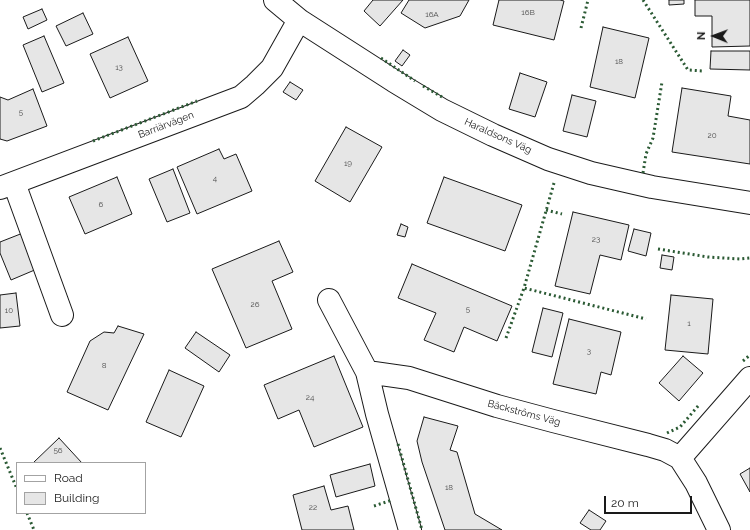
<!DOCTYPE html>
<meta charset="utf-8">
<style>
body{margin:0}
#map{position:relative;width:750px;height:530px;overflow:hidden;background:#fff;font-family:Raleway,sans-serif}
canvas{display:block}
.legend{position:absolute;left:16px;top:462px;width:130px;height:52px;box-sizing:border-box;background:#fff;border:1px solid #a3a3a3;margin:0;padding:5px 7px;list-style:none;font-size:12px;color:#1a1a1a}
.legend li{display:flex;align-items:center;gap:8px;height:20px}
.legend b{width:20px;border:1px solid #a3a3a3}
.north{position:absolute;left:694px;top:16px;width:40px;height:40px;-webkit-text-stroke:3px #fff;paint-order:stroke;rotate:271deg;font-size:11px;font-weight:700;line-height:16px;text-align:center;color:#1a1a1a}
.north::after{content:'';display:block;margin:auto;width:14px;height:18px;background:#1a1a1a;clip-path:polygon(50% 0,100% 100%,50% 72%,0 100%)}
.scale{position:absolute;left:604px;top:496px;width:88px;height:18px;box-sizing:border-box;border:2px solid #1a1a1a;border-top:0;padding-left:5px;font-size:12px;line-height:14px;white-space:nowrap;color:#1a1a1a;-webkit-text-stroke:3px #fff;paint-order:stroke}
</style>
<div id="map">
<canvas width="750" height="530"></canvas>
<ul class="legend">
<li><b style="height:5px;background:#fff"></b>Road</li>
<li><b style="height:11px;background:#e6e6e6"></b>Building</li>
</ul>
<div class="north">N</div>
<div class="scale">20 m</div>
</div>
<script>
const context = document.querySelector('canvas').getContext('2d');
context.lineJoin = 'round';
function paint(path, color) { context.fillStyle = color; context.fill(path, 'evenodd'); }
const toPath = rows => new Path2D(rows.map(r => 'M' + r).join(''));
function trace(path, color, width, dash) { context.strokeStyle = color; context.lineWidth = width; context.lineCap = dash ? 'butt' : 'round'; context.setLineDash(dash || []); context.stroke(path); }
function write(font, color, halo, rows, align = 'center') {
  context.font = font + ' Raleway,sans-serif'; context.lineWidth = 3; context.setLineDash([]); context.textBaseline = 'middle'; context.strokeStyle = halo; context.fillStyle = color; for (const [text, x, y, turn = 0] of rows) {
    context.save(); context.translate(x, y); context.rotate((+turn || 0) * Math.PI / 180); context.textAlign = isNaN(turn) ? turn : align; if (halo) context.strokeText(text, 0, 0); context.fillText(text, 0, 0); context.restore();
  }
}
const building = toPath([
 [373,0,403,0,380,26,364,11,373,0],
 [409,0,469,0,460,16,425,28,401,13,409,0],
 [499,0,560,0,564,1,554,40,493,25,499,0],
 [669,0,684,0,684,4,669,5,669,0],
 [695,0,750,0,750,46,712,47,712,16,695,16,695,0],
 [42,9,47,20,28,29,23,17,42,9],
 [83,13,93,34,66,46,56,26,83,13],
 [603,27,649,38,635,98,590,87,603,27],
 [44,36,64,83,42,92,23,45,44,36],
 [128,37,148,81,110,98,90,54,128,37],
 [403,50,410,55,402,66,395,61,403,50],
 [711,51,750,51,750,70,710,69,711,51],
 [520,73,547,82,535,117,509,109,520,73],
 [290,82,303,90,296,100,283,92,290,82],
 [682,88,731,96,728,116,750,120,750,164,672,152,682,88],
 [33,89,47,126,7,141,0,139,0,97,8,100,33,89],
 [572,95,596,101,587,137,563,131,572,95],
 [346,127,382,147,350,202,315,181,346,127],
 [219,149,224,159,236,154,252,191,197,214,177,167,219,149],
 [173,169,190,213,167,222,149,179,173,169],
 [117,177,132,214,85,234,69,197,117,177],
 [444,177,522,205,505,251,427,223,444,177],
 [573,212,629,225,621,260,600,255,590,294,555,286,573,212],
 [401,224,408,227,405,237,397,235,401,224],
 [634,229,651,233,646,256,628,251,634,229],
 [23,233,37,269,11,280,0,253,0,242,23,233],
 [279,241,293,272,272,281,292,329,246,348,212,269,279,241],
 [662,255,674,257,672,270,660,268,662,255],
 [412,264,512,306,497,341,464,327,454,352,424,340,436,313,398,298,412,264],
 [16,293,20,326,0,328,0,295,16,293],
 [671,295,713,299,708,354,665,350,671,295],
 [543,308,563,313,552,357,532,352,543,308],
 [569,319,621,332,611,375,601,372,596,394,553,384,569,319],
 [118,326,144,334,108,410,67,392,90,341,104,332,114,333,118,326],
 [196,332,230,355,219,372,185,348,196,332],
 [334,356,363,427,314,447,299,410,278,419,264,385,334,356],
 [683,356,703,373,679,401,659,383,683,356],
 [169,370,204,386,181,437,146,422,169,370],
 [424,417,458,426,450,450,457,452,475,514,502,530,445,530,422,462,417,441,424,417],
 [59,438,82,463,33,463,59,438],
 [370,464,375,486,336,497,330,475,370,464],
 [750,468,750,492,740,474,750,468],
 [324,486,331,510,348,506,354,530,302,530,293,495,324,486],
 [589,510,606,521,600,530,591,530,580,523,589,510]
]);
const minor = toPath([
 [275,0,299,20,394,81,442,110,493,135,548,159,591,173,652,187,750,203],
 [14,183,62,315],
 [0,188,241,97,255,85,272,68,299,20],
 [329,300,367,372,377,414,410,530],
 [367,372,409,378,497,406,553,421,648,445,665,450,680,458,696,483,719,530],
 [680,458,750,378]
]);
const hedge = toPath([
 [643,0,688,70,703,71],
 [581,28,588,0],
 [381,58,415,81],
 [423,86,442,97],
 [93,141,197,101],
 [643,173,646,154,653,138,662,82],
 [554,183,524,288,646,319],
 [546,210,562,214],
 [658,249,708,257,740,259,750,258],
 [506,338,524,288],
 [743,361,750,355],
 [667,433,680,427,699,405],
 [398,444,422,530],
 [0,448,17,489],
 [374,506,392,500,392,501],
 [27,513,34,530]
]);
const numberNames = [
 ["16B",528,13],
 ["16A",432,15],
 ["18",619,62],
 ["13",119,68],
 ["5",21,113],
 ["20",712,136],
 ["19",348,164],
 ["4",215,179],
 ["6",101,205],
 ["23",596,240],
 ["26",255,305],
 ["5",468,310],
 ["10",9,311],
 ["1",689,324],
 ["3",589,352],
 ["8",104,366],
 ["24",310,398],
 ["56",58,451],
 ["18",449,488],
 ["22",313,508]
];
const streetNames = [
 ["Barriärvägen",166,125,-21],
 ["Haraldsons Väg",498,136,24],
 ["Bäckströms Väg",524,413,15]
];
paint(building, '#e6e6e6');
trace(building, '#1a1a1a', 1);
trace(minor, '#1a1a1a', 24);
trace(minor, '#fff', 22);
trace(hedge, '#2b5a34', 3, [2, 3]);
write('8px', '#4d4d4d', null, numberNames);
write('10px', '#1a1a1a', '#fff', streetNames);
</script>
